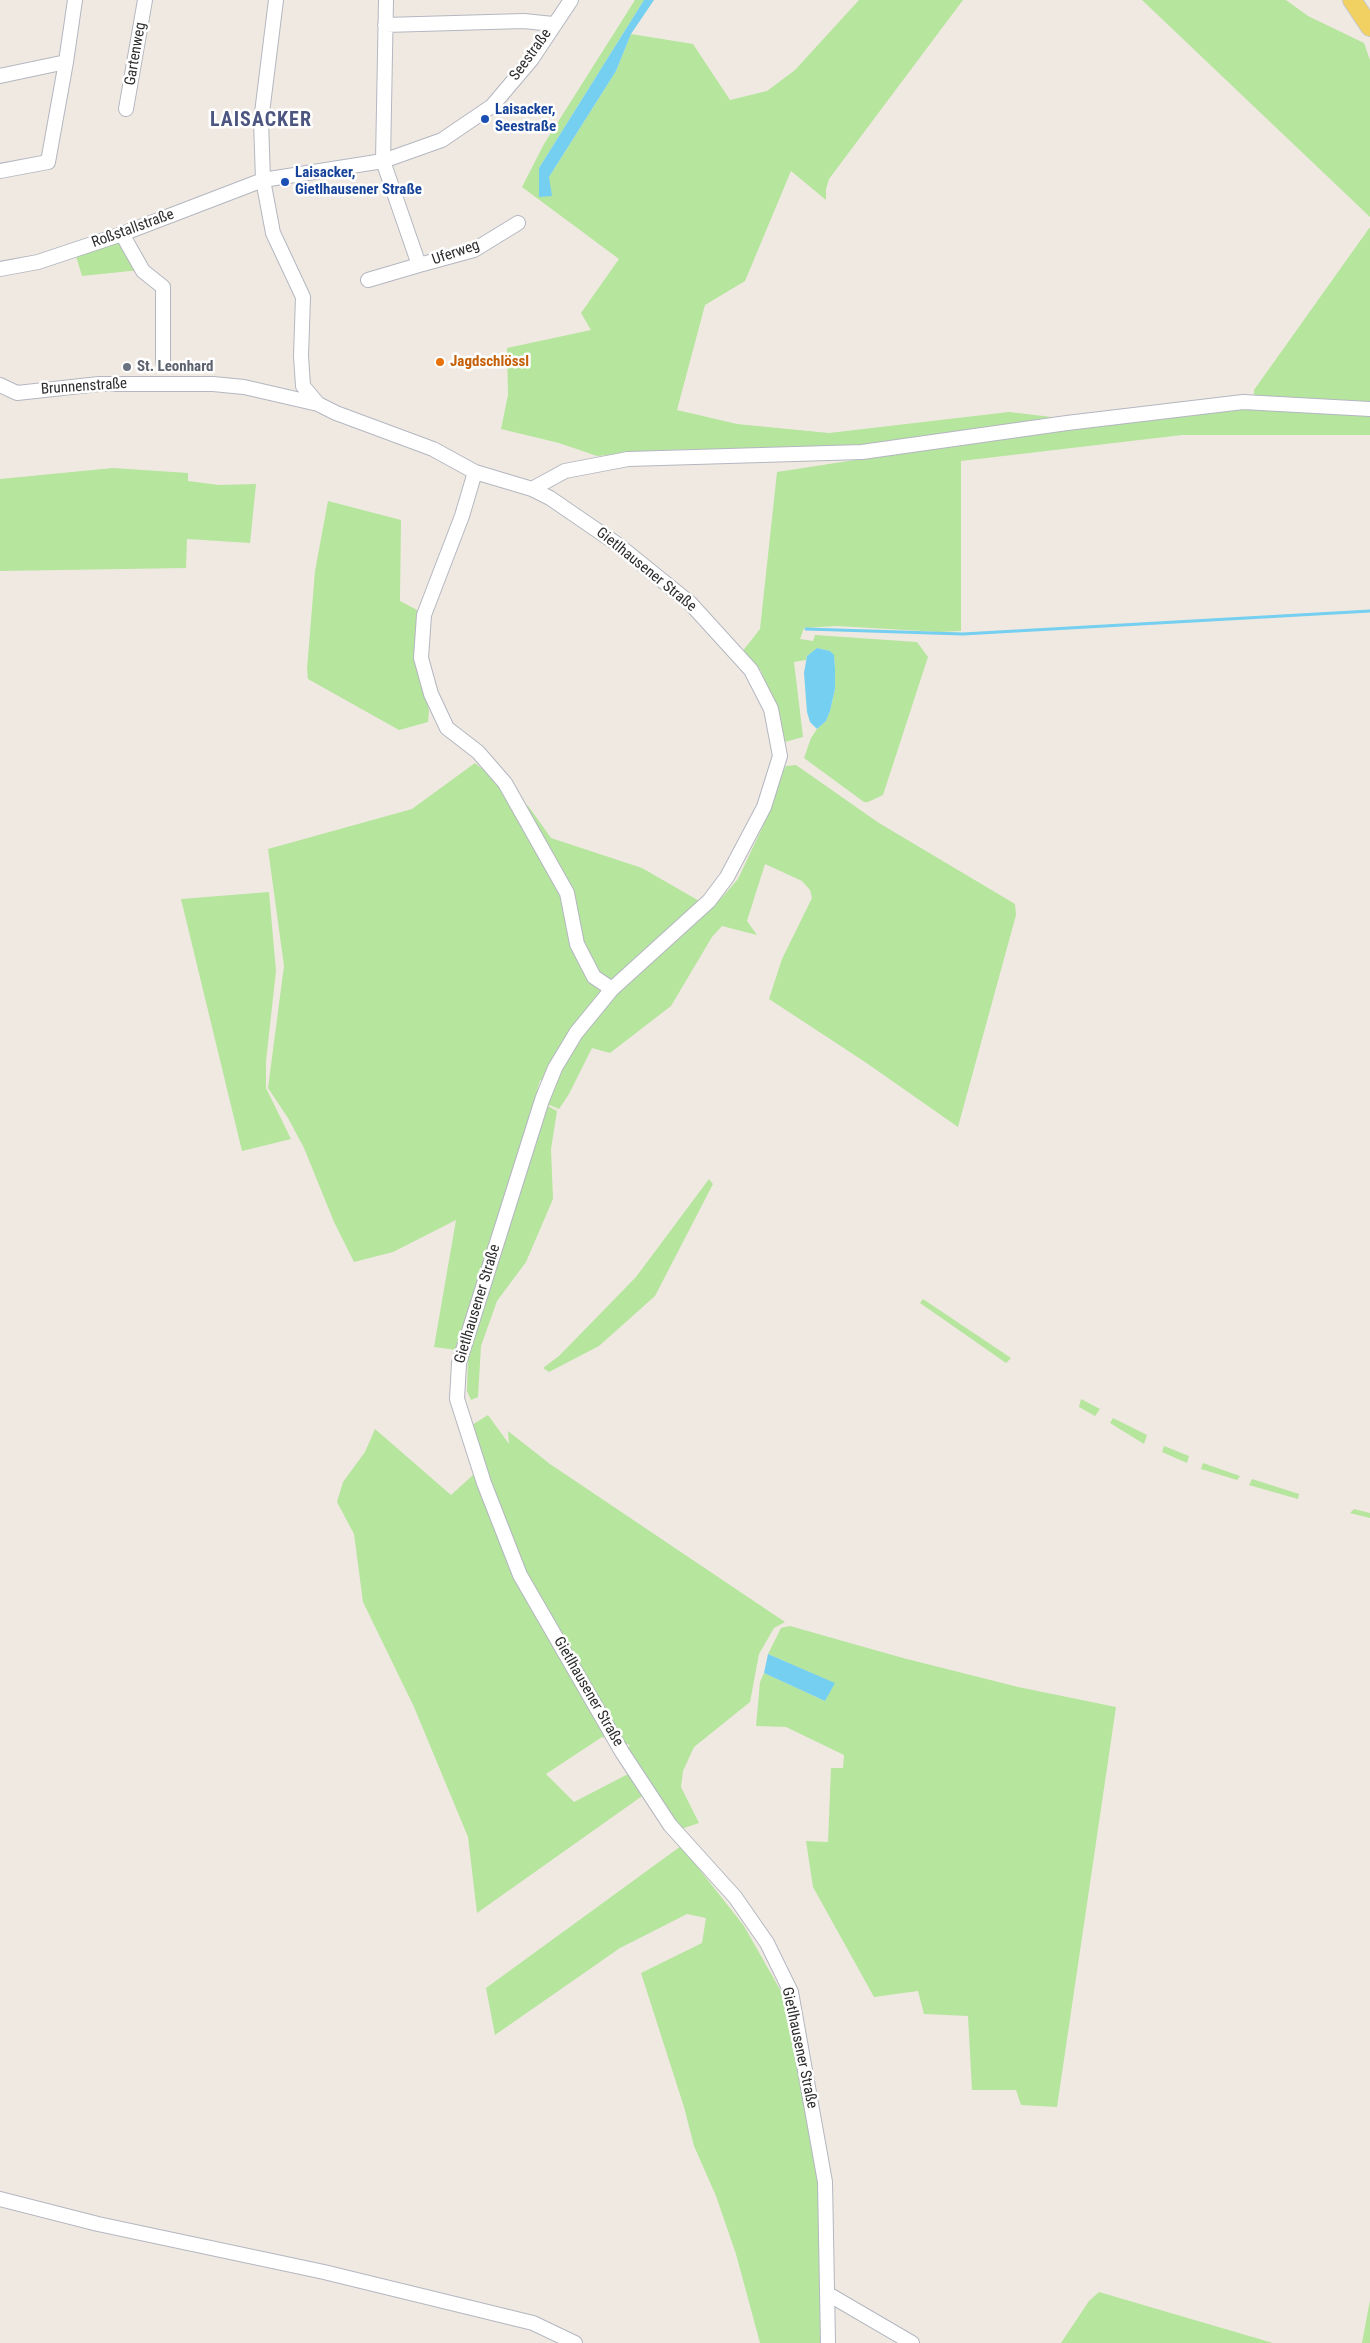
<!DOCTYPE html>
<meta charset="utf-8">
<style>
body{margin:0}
canvas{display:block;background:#efe9e1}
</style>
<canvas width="1370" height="2343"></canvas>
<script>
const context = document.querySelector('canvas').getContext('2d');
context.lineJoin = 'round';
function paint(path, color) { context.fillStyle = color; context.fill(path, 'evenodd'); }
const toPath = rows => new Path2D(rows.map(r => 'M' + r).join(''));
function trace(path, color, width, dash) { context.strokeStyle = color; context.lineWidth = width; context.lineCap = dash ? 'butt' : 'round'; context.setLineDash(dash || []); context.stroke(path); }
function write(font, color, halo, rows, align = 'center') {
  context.font = font + ' "Roboto Condensed",sans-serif'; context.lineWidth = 5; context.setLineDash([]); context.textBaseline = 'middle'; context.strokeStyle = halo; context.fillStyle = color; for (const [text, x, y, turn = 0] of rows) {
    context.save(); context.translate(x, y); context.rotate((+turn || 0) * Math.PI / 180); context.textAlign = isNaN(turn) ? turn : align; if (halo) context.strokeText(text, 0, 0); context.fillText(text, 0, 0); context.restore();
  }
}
const green = toPath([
 [635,0,644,0,539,168,549,177,616,71,631,34,693,44,730,100,767,91,795,70,859,0,963,0,829,179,826,189,826,200,791,171,745,281,705,305,677,410,737,424,829,433,1009,412,1052,417,872,446,662,450,597,456,559,443,501,429,508,395,507,348,591,330,581,313,619,259,522,187,544,144],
 [1142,0,1286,0,1308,16,1364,43,1370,60,1370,217],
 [1370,227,1370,404,1254,397,1254,390],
 [121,237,140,270,82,276,75,253],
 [1251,408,1370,416,1370,435,1182,435,961,461,961,631,939,632,837,626,804,628,800,639,813,641,815,635,917,642,928,657,883,795,868,802,864,802,804,758,811,738,817,729,826,721,830,711,835,689,835,668,834,656,830,651,817,648,807,656,806,660,794,662,803,737,785,742,761,671,742,652,760,629,777,472,1121,419],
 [113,468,188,473,188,481,219,485,256,484,250,543,187,539,186,568,0,571,0,479],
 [328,501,401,520,400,601,417,610,418,660,429,711,428,722,399,730,308,679,307,669,315,571],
 [475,763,529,807,551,838,642,868,701,902,717,903,738,879,763,826,779,778,786,766,796,765,879,823,1015,904,1016,915,958,1127,865,1062,769,999,782,959,812,898,810,890,802,881,765,864,747,921,757,935,722,926,712,937,671,1006,610,1053,592,1048,569,1094,559,1109,547,1104,553,1085,540,1080,527,1129,546,1105,557,1111,551,1149,553,1199,526,1262,497,1301,481,1346,478,1397,471,1400,467,1391,468,1355,457,1350,434,1347,456,1220,393,1252,354,1262,334,1222,304,1148,288,1118,268,1088,284,966,268,849,412,809],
 [269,892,276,971,266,1061,266,1088,291,1139,242,1151,181,899],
 [709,1179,713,1184,655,1296,599,1346,549,1372,543,1368,559,1356,636,1277],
 [923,1299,1011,1358,1006,1363,920,1303],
 [1081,1399,1100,1409,1095,1416,1079,1407],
 [488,1415,509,1444,508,1431,550,1464,785,1622,774,1628,759,1654,750,1702,694,1747,683,1771,681,1787,699,1823,681,1829,650,1788,627,1749,630,1745,602,1737,546,1774,574,1802,630,1773,645,1794,477,1913,468,1837,414,1707,363,1602,354,1534,337,1502,343,1482,365,1452,375,1429,451,1495,484,1465,472,1425],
 [1113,1418,1147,1435,1144,1444,1110,1423],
 [1164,1446,1189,1456,1187,1463,1162,1452],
 [1203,1463,1240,1476,1237,1480,1201,1469],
 [1252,1479,1299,1494,1298,1499,1249,1485],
 [1354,1509,1370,1513,1370,1518,1350,1513],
 [790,1626,903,1658,1018,1687,1116,1707,1057,2107,1021,2105,1016,2090,972,2090,968,2016,924,2014,918,1991,874,1997,813,1887,806,1841,828,1842,831,1768,843,1768,844,1755,786,1727,756,1726,760,1682,764,1673,825,1701,834,1683,768,1654,781,1628],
 [681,1846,744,1926,786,2000,818,2176,824,2343,760,2343,736,2254,716,2196,694,2146,684,2107,641,1973,702,1943,706,1918,687,1914,620,1948,495,2035,486,1988],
 [1099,2292,1273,2343,1061,2343,1089,2301],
 [1370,2300,1370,2343,1362,2343]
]);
const water = toPath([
 [644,0,654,0,631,34,616,71,549,177,552,196,539,197,539,168],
 [817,648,830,651,834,655,835,668,835,689,830,711,826,721,817,729,810,722,807,712,804,673,807,656],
 [768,1654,835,1683,825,1701,764,1673]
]);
const stream = toPath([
 [806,629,963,634,1370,611]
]);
const minor = toPath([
 [276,0,261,121,263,180,273,233,303,297,301,356,303,386,318,404,336,413,433,449,475,472,532,489,550,498,617,544,690,603,751,670,771,709,780,756,764,807,727,877,709,901,612,989,576,1033,555,1068,542,1100,459,1363,457,1399,484,1483,520,1575,622,1752,670,1825,735,1897,767,1943,791,1992,825,2182,828,2343],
 [385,25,524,21,553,24],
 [0,76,66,62,75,0],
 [126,109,145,0],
 [0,171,48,162,66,62],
 [122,234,143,271,163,287,163,363],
 [419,265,474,250,518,223],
 [0,269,38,262,122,234,263,180,383,161,442,140,492,106,531,60,571,0],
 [368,280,419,265,383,161,386,0],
 [0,385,17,393,99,384,213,384,244,387,318,404],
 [475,472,462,516,424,615,421,658,431,694,447,728,478,752,505,783,567,893,577,944,594,977,612,989],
 [532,489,565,471,628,459,862,452,1067,423,1243,402,1370,409],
 [0,2199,98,2224,324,2272,533,2323,575,2343],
 [828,2294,912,2343]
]);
const major = toPath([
 [1352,0,1370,27]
]);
const markers = [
 [485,119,5,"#1a4fb4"],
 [285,182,5,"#1a4fb4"],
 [440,362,5,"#e8710a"],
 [127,367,5,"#6b7280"]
];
const streetNames = [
 ["Gartenweg",136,54,-80],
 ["Seestraße",531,55,-54],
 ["Roßstallstraße",133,229,-20],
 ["Uferweg",456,253,-19],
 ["Brunnenstraße",84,387,-4],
 ["Gietlhausener Straße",646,570,39],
 ["Gietlhausener Straße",478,1304,-73],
 ["Gietlhausener Straße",588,1692,60],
 ["Gietlhausener Straße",799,2048,78]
];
const transitNames = [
 ["Laisacker,",495,110],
 ["Seestraße",495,127],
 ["Laisacker,",295,173],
 ["Gietlhausener Straße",295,190]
];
const foodNames = [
 ["Jagdschlössl",450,362]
];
const worshipNames = [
 ["St. Leonhard",137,367]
];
const districtNames = [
 ["LAISACKER",261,121]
];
paint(green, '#b6e59e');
paint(water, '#75cff0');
trace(stream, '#75cff0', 3);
trace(minor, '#b4b7c1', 16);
trace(major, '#c9c9c9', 20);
trace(minor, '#fff', 14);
trace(major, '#f2d163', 18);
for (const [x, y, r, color] of markers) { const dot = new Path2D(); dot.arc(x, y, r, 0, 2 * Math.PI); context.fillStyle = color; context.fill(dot); trace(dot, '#fff', 2); }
write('15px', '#2e2e2e', '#fff', streetNames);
write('bold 15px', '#164399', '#fff', transitNames, 'left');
write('bold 15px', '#c56008', '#fff', foodNames, 'left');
write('bold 15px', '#5b616d', '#fff', worshipNames, 'left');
context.letterSpacing = '1px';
write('bold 20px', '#4d5680', '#fff', districtNames);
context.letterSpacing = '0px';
</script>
